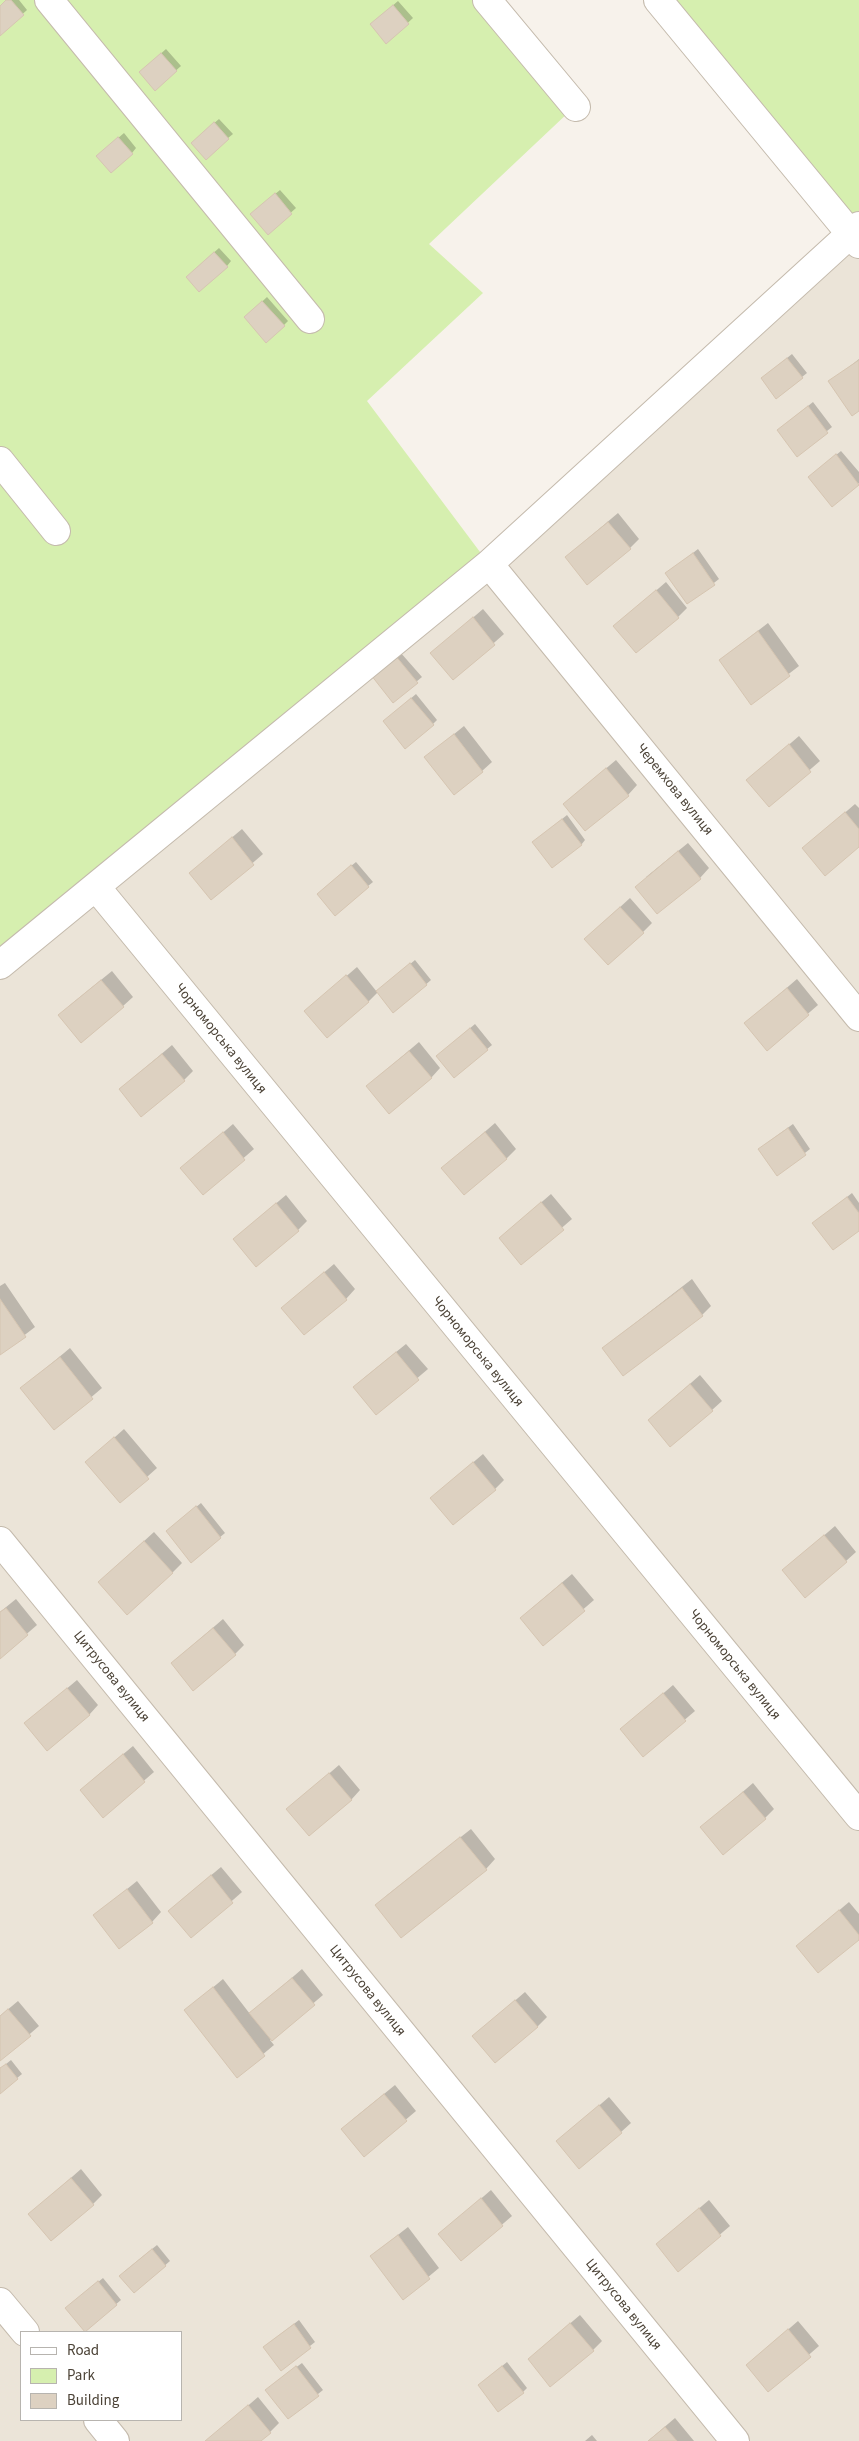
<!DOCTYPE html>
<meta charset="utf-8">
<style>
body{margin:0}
#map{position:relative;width:859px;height:2441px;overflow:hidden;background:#f7f2eb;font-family:"Source Sans 3",sans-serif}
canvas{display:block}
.legend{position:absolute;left:20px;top:2331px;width:162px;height:90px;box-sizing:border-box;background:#fff;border:1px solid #b7b4af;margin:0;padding:6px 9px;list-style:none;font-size:15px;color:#4c4337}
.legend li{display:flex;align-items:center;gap:10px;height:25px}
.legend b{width:25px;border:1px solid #b7b4af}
</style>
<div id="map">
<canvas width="859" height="2441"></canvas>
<ul class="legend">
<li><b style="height:6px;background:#fff"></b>Road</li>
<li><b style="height:14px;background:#d6efaf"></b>Park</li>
<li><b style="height:14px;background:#ddd1c1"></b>Building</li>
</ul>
</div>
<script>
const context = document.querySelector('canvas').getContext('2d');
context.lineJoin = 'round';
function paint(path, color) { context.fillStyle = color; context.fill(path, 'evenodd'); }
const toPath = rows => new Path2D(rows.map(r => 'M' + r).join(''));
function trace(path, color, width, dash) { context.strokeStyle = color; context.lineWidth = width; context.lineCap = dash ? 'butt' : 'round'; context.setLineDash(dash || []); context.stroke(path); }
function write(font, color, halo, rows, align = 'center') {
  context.font = font + ' "Source Sans 3",sans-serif'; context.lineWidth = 4.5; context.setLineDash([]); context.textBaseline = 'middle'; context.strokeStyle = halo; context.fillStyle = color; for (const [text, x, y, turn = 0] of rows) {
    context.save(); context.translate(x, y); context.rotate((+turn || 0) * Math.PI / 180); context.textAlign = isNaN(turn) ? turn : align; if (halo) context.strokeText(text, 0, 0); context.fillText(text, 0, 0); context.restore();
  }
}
const residential = toPath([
 [859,226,859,2441,0,2441,0,965,96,887],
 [21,2332,181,2332,181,2420,21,2420]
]);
const green = toPath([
 [0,0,479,0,570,111,429,244,483,293,367,401,489,564,0,965],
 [658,0,859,0,859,225]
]);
const shadow = toPath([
 [8,0,19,0,27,10,0,34,0,7],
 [398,1,413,18,387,42,376,20],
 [166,49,181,66,155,89,145,68],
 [219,119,233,134,228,138,197,138],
 [124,133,136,148,132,153,102,152],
 [280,190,296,208,268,233,256,210],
 [219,248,231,261,227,266,192,272],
 [267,297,288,321,284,325,250,313],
 [792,354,807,373,802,377,767,374],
 [859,359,859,409,830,382],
 [813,402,832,427,797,455,783,426],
 [841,451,859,472,859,483,832,505,814,473],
 [618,513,639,539,630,548,566,557],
 [698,549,719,579,688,603,667,573],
 [666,582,687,608,678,617,615,626],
 [483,609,504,634,453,679,432,653],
 [768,623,799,666,751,703,720,660],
 [400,652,422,677,393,701,372,675],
 [416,694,437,720,433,724,389,717],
 [464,726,492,762,482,771,426,757],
 [799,736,820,761,769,805,748,780],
 [616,760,637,785,628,795,564,804],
 [855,804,859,808,859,846,804,848],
 [567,815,585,840,581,845,534,842],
 [242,829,263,854,211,899,190,873],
 [688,843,709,868,700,878,646,877],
 [356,862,373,882,368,886,323,889],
 [630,898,652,923,643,932,595,930],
 [415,960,431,980,394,1012,378,992,368,1002,306,1011,357,967,377,992],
 [112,971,133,997,123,1006,69,1006],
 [797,979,818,1005,767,1049,746,1023],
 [475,1024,492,1045,454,1076,442,1052],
 [419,1042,440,1068,431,1078,378,1077],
 [172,1045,193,1071,184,1080,120,1089],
 [495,1123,516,1149,507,1158,443,1168],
 [233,1124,254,1149,203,1193,182,1168],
 [793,1124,810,1149,777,1175,764,1145],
 [852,1193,859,1203,859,1229,814,1223],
 [551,1194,572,1219,521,1263,500,1238],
 [286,1195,307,1221,298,1230,234,1239],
 [334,1264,355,1289,346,1299,293,1299],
 [692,1279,711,1306,702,1315,603,1348],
 [5,1283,35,1327,0,1354,0,1286],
 [406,1344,428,1369,376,1413,364,1378],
 [70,1348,102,1388,54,1429,22,1388],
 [700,1375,722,1401,712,1410,649,1420],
 [124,1429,157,1468,120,1501,87,1462],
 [483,1454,504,1480,495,1489,442,1489],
 [201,1503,225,1533,191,1561,167,1531],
 [835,1526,856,1552,846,1561,784,1570],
 [154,1532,182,1563,172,1573,109,1573],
 [572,1574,594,1600,543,1644,531,1609],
 [16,1599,37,1625,0,1657,0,1612],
 [223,1619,244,1645,235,1654,172,1663],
 [77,1680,98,1705,89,1715,26,1723],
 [673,1685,695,1711,643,1755,622,1729],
 [133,1746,154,1772,103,1816,91,1781],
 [339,1765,360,1790,351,1800,288,1809],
 [753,1783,774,1809,765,1818,702,1827],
 [471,1829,495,1859,486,1869,386,1896],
 [221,1867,242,1892,191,1937,179,1902],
 [137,1881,161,1912,152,1922,95,1915],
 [849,1902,859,1914,859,1938,797,1946],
 [302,1969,323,1995,270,2040,274,2045,237,2076,186,2010,223,1979,250,2014],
 [525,1992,547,2017,537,2027,474,2036],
 [18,2001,39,2026,0,2060,0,2016],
 [11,2060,22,2074,0,2092,0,2069],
 [395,2085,416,2111,364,2155,352,2120],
 [609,2097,631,2123,621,2132,558,2141],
 [81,2169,102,2195,93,2204,30,2214],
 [491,2190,512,2216,461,2260,440,2234],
 [709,2200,730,2226,678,2270,657,2244],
 [408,2227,439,2268,403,2298,371,2256],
 [157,2245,170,2261,134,2292,125,2271],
 [103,2278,121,2300,85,2330,72,2304],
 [580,2315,602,2341,593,2350,539,2350],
 [299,2320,315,2342,281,2369,269,2343],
 [798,2321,819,2346,768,2390,747,2365],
 [507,2362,527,2388,523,2392,479,2385],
 [302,2363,323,2390,288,2418,272,2385],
 [258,2397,279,2423,270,2432,259,2441,207,2441],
 [675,2418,694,2441,648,2441],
 [592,2435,597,2441,585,2441]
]);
const building = toPath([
 [6,0,11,0,24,15,0,36,0,6,6,0],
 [393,5,409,24,386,44,370,24,393,5],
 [161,53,177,71,155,91,139,72,161,53],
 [214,122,229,139,206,160,191,143,214,122],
 [118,137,133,154,111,173,96,156,118,137],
 [275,193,292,214,268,235,250,214,275,193],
 [214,252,228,267,199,292,186,277,214,252],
 [262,301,285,326,266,343,244,317,262,301],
 [787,358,803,378,776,399,761,378,787,358],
 [859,360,859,411,852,416,828,381,859,360],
 [808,406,828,433,797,457,777,430,808,406],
 [836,454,859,485,832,507,808,477,836,454],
 [608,522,631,549,587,585,565,557,608,522],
 [693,553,715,585,687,604,665,573,693,553],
 [656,590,679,618,636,653,613,626,656,590],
 [473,617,495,645,453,680,430,653,473,617],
 [758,631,790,676,751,705,719,660,758,631],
 [395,655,418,683,393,703,371,675,395,655],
 [411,698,434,725,405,749,383,721,411,698],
 [454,734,483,772,454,795,424,757,454,734],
 [789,744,811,772,769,807,746,780,789,744],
 [606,768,629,796,585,831,563,804,606,768],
 [845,812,859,829,859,847,825,876,802,848,845,812],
 [562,819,582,845,552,868,532,842,562,819],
 [232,837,254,865,211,900,189,873,232,837],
 [678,851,701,879,657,914,635,887,678,851],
 [351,865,369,887,335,916,317,894,351,865],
 [620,907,644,933,608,965,584,939,620,907],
 [410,963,427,985,393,1013,376,991,410,963],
 [346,975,369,1002,327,1038,304,1011,346,975],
 [101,980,124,1007,81,1043,58,1015,101,980],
 [787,988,809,1015,767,1051,744,1023,787,988],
 [470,1028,488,1050,454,1078,436,1056,470,1028],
 [409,1051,432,1078,389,1114,366,1086,409,1051],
 [162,1054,185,1081,141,1117,119,1089,162,1054],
 [788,1128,806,1155,777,1176,758,1149,788,1128],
 [223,1132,245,1160,203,1195,180,1168,223,1132],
 [485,1132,507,1159,464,1195,441,1168,485,1132],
 [847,1197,859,1213,859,1231,833,1250,812,1223,847,1197],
 [541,1202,564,1230,521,1265,499,1238,541,1202],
 [276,1203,299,1231,256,1267,233,1239,276,1203],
 [324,1272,347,1300,304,1335,281,1308,324,1272],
 [682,1288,703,1316,623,1376,602,1348,682,1288],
 [0,1299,26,1337,0,1355,0,1299],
 [396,1352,419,1380,376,1415,353,1387,396,1352],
 [60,1357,93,1399,54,1430,20,1388,60,1357],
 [690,1384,713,1411,670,1447,648,1420,690,1384],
 [114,1437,149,1479,120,1503,85,1462,114,1437],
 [473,1462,496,1490,453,1525,430,1498,473,1462],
 [196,1506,221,1538,191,1563,166,1531,196,1506],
 [824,1535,847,1562,805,1598,782,1570,824,1535],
 [144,1541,173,1573,127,1615,98,1582,144,1541],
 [562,1583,585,1611,543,1646,520,1618,562,1583],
 [6,1608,28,1635,0,1659,0,1612,6,1608],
 [213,1628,236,1655,193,1691,171,1663,213,1628],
 [67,1688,90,1715,47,1751,24,1723,67,1688],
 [663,1693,686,1721,643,1757,620,1729,663,1693],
 [123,1754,145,1782,103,1818,80,1790,123,1754],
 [329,1773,352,1800,309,1836,286,1809,329,1773],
 [743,1792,766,1819,723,1855,700,1827,743,1792],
 [460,1837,487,1870,401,1938,375,1905,460,1837],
 [211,1875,233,1903,191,1938,168,1911,211,1875],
 [127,1889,153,1923,119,1949,93,1915,127,1889],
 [839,1910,859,1935,859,1940,818,1973,796,1946,839,1910],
 [292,1978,315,2005,272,2041,249,2013,292,1978],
 [213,1987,265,2056,237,2078,184,2010,213,1987],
 [515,2000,538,2027,495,2063,472,2036,515,2000],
 [8,2009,31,2036,0,2061,0,2016,8,2009],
 [6,2064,18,2079,0,2094,0,2068,6,2064],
 [384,2094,407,2121,364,2157,341,2129,384,2094],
 [599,2105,622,2133,579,2169,556,2141,599,2105],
 [71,2178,94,2205,51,2241,28,2214,71,2178],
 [481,2198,503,2226,461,2261,438,2234,481,2198],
 [699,2208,721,2236,678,2272,656,2244,699,2208],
 [398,2235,430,2279,403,2300,370,2256,398,2235],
 [152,2249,166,2266,134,2293,119,2276,152,2249],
 [98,2281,117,2305,85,2332,65,2308,98,2281],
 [570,2323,594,2351,550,2387,528,2359,570,2323],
 [294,2324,311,2348,281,2371,263,2347,294,2324],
 [788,2329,811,2357,768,2392,746,2365,788,2329],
 [296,2366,319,2396,288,2419,265,2390,296,2366],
 [502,2366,524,2393,498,2412,478,2385,502,2366],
 [248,2405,271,2433,261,2441,205,2441,248,2405],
 [665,2427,677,2441,648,2441,665,2427]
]);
const minor = toPath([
 [49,0,310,319],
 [487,0,576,107],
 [658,0,859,244],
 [0,461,56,531],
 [489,564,859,1017],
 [96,887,859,1816],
 [0,965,489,564,859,226],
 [0,1541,735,2441],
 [0,2302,25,2332],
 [98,2420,115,2441]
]);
const streetNames = [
 ["Черемхова вулиця",674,790,51],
 ["Чорноморська вулиця",220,1039,51],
 ["Чорноморська вулиця",477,1352,51],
 ["Чорноморська вулиця",734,1665,51],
 ["Цитрусова вулиця",111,1677,51],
 ["Цитрусова вулиця",367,1991,51],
 ["Цитрусова вулиця",623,2305,51]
];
paint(residential, '#ebe4d8');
paint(green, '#d6efaf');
paint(shadow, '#0003');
paint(building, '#ddd1c1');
trace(building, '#d6c5b1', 1);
trace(minor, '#c4baac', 30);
trace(minor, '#fff', 28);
write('14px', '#4c4337', '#fff', streetNames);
</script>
